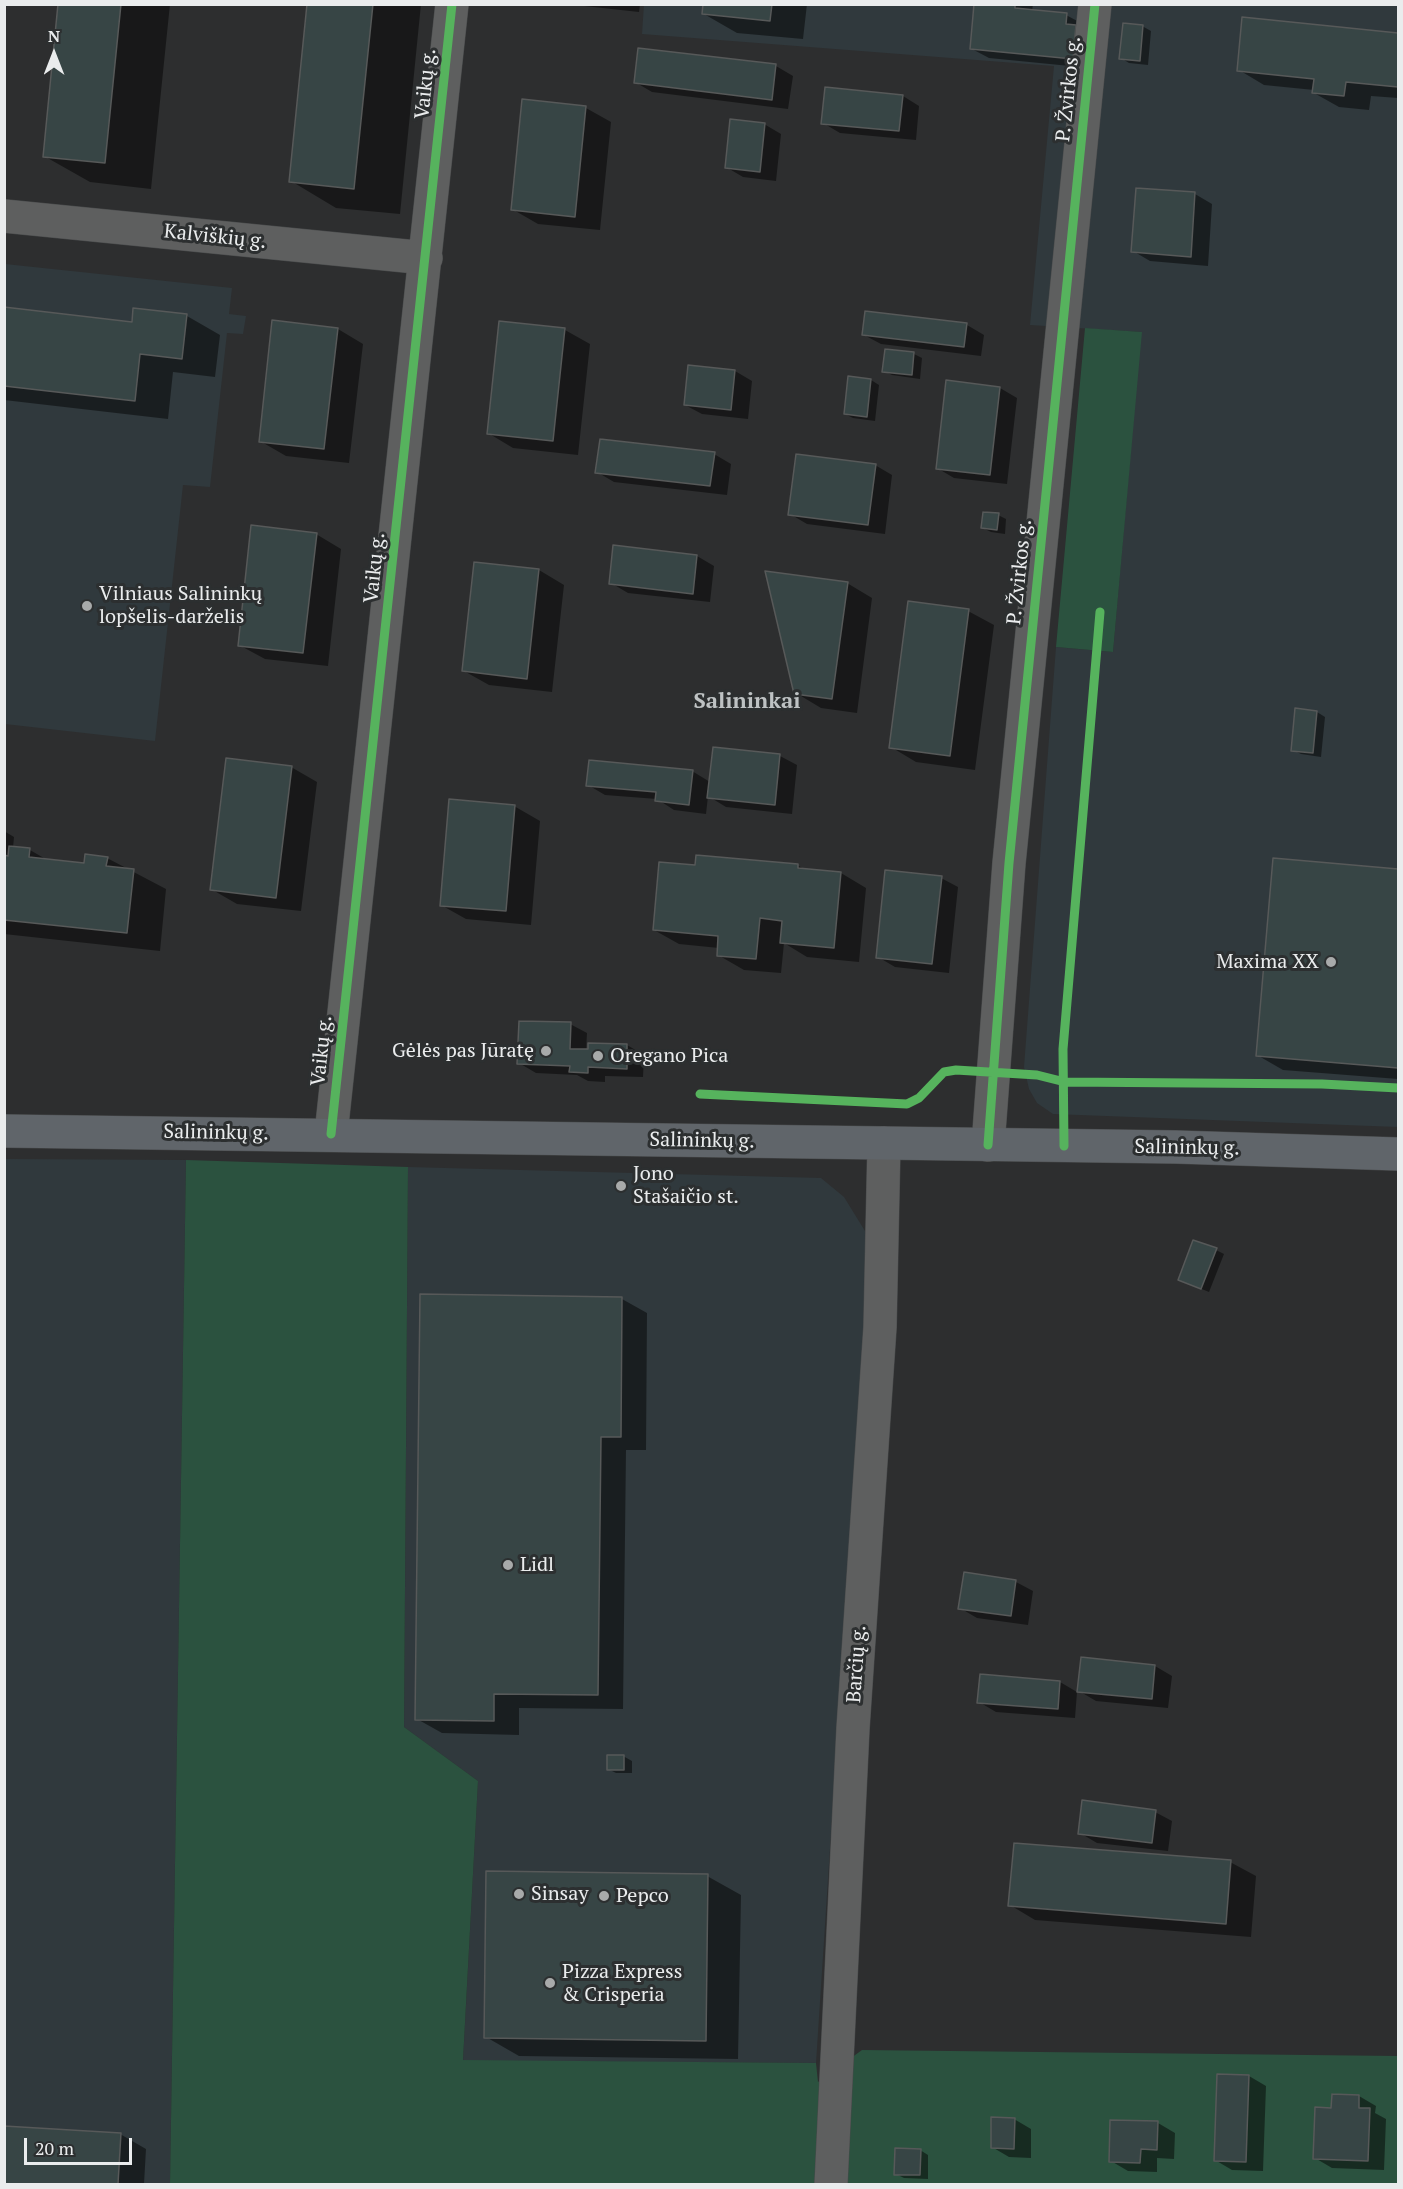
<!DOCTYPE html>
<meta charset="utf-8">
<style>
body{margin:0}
#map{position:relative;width:1403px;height:2189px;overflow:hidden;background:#2d2e2f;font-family:"PT Serif",serif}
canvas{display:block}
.frame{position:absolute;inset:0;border:6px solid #eaeced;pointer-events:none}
.north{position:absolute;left:24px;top:24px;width:60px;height:60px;-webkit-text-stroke:4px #2c2f30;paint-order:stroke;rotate:0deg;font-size:16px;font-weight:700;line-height:24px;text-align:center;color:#eaeced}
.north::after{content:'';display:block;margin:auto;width:21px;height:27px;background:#eaeced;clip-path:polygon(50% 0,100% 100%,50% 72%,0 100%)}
.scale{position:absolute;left:24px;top:2138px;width:108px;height:27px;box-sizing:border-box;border:3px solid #eaeced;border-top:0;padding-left:8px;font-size:18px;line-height:21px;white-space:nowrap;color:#eaeced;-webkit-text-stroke:4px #2c2f30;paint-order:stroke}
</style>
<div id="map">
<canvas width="1403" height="2189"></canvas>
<div class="frame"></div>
<div class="north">N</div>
<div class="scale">20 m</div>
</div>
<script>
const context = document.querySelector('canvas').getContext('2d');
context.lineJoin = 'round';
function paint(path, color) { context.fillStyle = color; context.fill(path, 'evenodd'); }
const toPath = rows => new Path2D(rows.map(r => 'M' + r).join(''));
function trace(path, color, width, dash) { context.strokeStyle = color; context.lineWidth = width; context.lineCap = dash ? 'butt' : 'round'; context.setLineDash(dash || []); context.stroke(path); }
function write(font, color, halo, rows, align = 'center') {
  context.font = font + ' "PT Serif",serif'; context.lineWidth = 6; context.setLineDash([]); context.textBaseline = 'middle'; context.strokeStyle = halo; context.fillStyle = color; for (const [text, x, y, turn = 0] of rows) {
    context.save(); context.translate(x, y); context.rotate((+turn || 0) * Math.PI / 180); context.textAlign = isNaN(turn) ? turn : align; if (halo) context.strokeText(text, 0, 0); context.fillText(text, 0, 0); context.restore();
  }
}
const built = toPath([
 [644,4,1398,5,1398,1127,1053,1114,1037,1103,1029,1089,1024,1067,1056,647,1113,652,1141,332,1030,325,1054,66,642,34],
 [5,264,232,288,229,314,246,316,243,334,227,333,210,487,183,485,155,741,5,724],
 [5,1159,186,1160,170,2184,173,2184,5,2184],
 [408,1167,821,1178,844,1197,865,1231,869,1251,816,2063,463,2061,478,1781,404,1727]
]);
const green = toPath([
 [1085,328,1142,332,1113,652,1056,647],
 [186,1160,408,1167,404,1727,478,1781,463,2060,816,2063,818,2082,862,2050,1398,2056,1398,2184,170,2184]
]);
const shadow = toPath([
 [60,4,170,4,151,189,90,182,44,156],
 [309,4,421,4,400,214,336,208,291,181],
 [566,4,640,4,639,12],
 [704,4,807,4,803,39,737,33,704,14],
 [976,4,1033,4,1032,11,1066,15,1083,24,1090,68,989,58,972,49],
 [1244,19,1398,35,1398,98,1371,96,1369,110,1339,107,1314,93,1314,90,1264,85,1239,70],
 [1142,26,1151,31,1148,65,1129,63,1121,58],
 [776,66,793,76,788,109,652,92,635,82],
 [903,96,919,106,916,140,840,133,823,123],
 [524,101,586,108,611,122,600,230,538,224,512,209],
 [764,124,781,134,776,181,743,177,726,167],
 [1137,190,1195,194,1212,204,1208,266,1150,261,1133,251],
 [4,309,133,323,135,310,187,316,220,335,215,377,173,372,168,419,4,400],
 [500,323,565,330,590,344,578,455,513,448,488,433],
 [967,325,984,335,981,356,881,344,864,335],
 [338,329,363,344,349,463,286,456,260,441],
 [914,354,922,358,920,379,892,375,884,371],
 [735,371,752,381,748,419,702,414,685,405],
 [849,378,871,380,879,385,875,421,853,418,845,414],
 [1000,388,1017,398,1007,484,954,478,937,468],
 [714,454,731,464,727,495,614,482,597,472],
 [875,465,892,475,885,534,807,524,790,514],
 [998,515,1006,519,1005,534,991,532,983,528],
 [316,534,341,549,328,666,265,659,239,645],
 [697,556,714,566,710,602,628,593,611,583],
 [539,570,564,585,552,692,489,685,464,671],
 [847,583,872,598,857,713,821,708,796,693],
 [968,611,994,625,975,770,916,762,891,747],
 [1317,712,1325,717,1321,757,1301,754,1293,750],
 [714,749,780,756,797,765,792,814,726,807,708,796,706,814,674,810,657,799,605,795,588,785,692,771,710,782],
 [291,767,317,782,301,911,237,904,211,889],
 [514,806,540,821,531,925,466,919,441,905],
 [4,831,14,837,13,848,30,850,49,861,85,865,107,858,166,889,160,951,4,934],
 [1274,860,1398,870,1398,1079,1283,1070,1257,1055],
 [797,865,806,870,841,873,866,888,859,962,807,957,784,943,781,973,744,970,718,955,719,948,679,944,654,930,697,867],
 [941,878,958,887,949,973,895,967,878,957],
 [570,1024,587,1033,586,1051,627,1045,644,1055,643,1077,605,1076,605,1082,588,1081,577,1075,536,1073,519,1063],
 [1216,1250,1224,1254,1209,1292,1180,1280],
 [422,1296,622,1299,647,1313,646,1450,626,1450,623,1709,519,1708,519,1735,442,1733,417,1719],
 [965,1574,1016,1582,1033,1591,1028,1625,977,1618,960,1608],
 [1155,1666,1172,1676,1168,1708,1096,1701,1079,1691],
 [1060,1682,1077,1692,1075,1718,996,1712,979,1702],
 [623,1756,632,1761,632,1773,616,1773,608,1769],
 [1155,1812,1172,1821,1168,1851,1097,1843,1080,1833],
 [1230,1862,1256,1876,1251,1937,1035,1920,1010,1905],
 [707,1876,741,1895,738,2059,519,2056,486,2037],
 [1218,2075,1249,2076,1266,2086,1263,2171,1232,2170,1215,2160],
 [1359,2096,1376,2106,1375,2113,1386,2119,1384,2170,1332,2168,1315,2158,1333,2109],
 [1014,2119,1031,2129,1031,2158,1009,2157,992,2147],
 [1158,2123,1175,2133,1174,2159,1157,2158,1157,2172,1128,2171,1111,2161],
 [4,2128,120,2134,146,2149,144,2184,4,2184],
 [920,2150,928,2155,928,2179,904,2178,896,2174]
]);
const building = toPath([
 [58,4,121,4,105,163,43,157,58,4],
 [307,4,373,4,354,189,289,182,307,4],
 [703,4,772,4,770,21,702,14,703,4],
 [974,4,1015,4,1015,8,1067,13,1066,24,1076,25,1073,59,970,49,974,4],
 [1242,17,1398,33,1398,87,1346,82,1344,96,1312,93,1314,79,1237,71,1242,17],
 [1123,23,1143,25,1140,61,1119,59,1123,23],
 [638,48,776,64,772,100,634,83,638,48],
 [825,87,903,95,899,131,821,124,825,87],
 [522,99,586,106,575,217,511,210,522,99],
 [730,119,765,123,760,172,725,168,730,119],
 [1136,188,1195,192,1191,257,1131,252,1136,188],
 [4,307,132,322,133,308,187,314,182,359,140,354,135,401,4,386,4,307],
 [865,311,967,323,964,347,862,335,865,311],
 [272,320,338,328,324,449,259,442,272,320],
 [499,321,565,328,553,441,487,434,499,321],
 [885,349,914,352,912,375,882,372,885,349],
 [688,365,735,370,731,410,684,405,688,365],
 [848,376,871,379,867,417,844,414,848,376],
 [946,380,1000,387,990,475,936,469,946,380],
 [600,439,715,452,710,486,595,473,600,439],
 [796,454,876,464,868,525,788,515,796,454],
 [983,512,999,513,997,530,981,528,983,512],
 [251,525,317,533,303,653,238,646,251,525],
 [613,545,697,555,693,594,609,584,613,545],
 [474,562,539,569,527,679,462,671,474,562],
 [765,571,848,582,832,699,794,694,765,571],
 [908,601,969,609,950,756,889,748,908,601],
 [1295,708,1317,711,1313,753,1291,751,1295,708],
 [713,747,780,754,775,805,707,798,713,747],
 [226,758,292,766,276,898,210,890,226,758],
 [589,760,693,770,689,805,655,801,656,792,586,786,589,760],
 [449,799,515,805,506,911,440,906,449,799],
 [9,846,30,848,29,857,84,863,85,854,108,857,106,866,134,869,127,933,4,920,4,855,8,856,9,846],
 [696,855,798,864,798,868,841,872,834,948,780,943,782,921,760,918,756,959,717,956,718,936,653,930,659,862,695,865,696,855],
 [1273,858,1398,869,1398,1068,1256,1056,1273,858],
 [885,870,942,876,932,964,876,958,885,870],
 [519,1021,571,1022,570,1049,588,1049,588,1043,627,1044,627,1069,588,1067,588,1073,569,1072,570,1066,517,1064,519,1021],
 [1193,1240,1217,1248,1201,1289,1178,1280,1193,1240],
 [420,1294,622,1297,621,1437,601,1437,598,1695,494,1694,494,1721,415,1720,420,1294],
 [964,1572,1016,1580,1011,1616,958,1609,964,1572],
 [1081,1657,1155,1665,1152,1699,1077,1692,1081,1657],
 [980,1674,1060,1681,1058,1709,977,1703,980,1674],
 [607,1755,624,1755,624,1770,607,1770,607,1755],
 [1082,1800,1156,1810,1152,1843,1078,1834,1082,1800],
 [1014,1843,1231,1860,1226,1924,1008,1906,1014,1843],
 [486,1871,708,1874,706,2041,484,2038,486,1871],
 [1217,2074,1249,2075,1246,2162,1214,2161,1217,2074],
 [1332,2094,1359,2095,1359,2108,1370,2108,1368,2161,1313,2159,1315,2107,1331,2108,1332,2094],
 [991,2117,1015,2118,1014,2149,991,2148,991,2117],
 [1110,2120,1158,2121,1157,2150,1141,2149,1140,2163,1109,2162,1110,2120],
 [4,2126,121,2133,118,2184,4,2184,4,2126],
 [895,2148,921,2149,920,2175,894,2175,895,2148]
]);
const minor = toPath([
 [4,216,426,258],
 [331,1134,452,4],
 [988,1145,1009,863,1095,4],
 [831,2184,853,1728,880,1327,884,1143]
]);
const major = toPath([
 [4,1131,1176,1147,1398,1154]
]);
const cycleway = toPath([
 [700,1094,907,1104,919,1098,944,1072,956,1070,1037,1075,1065,1082,1322,1084,1398,1088],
 [331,1134,452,4],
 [988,1145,1009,863,1095,4],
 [1064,1146,1063,1049,1100,612]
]);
const markers = [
 [87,606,6,"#a8aaaa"],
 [1331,962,6,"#a8aaaa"],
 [546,1051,6,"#a8aaaa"],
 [598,1056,6,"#a8aaaa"],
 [621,1186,6,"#a8aaaa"],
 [508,1565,6,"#a8aaaa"],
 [519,1894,6,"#a8aaaa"],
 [604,1896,6,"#a8aaaa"],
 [550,1983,6,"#a8aaaa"]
];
const streetNames = [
 ["Vaikų g.",426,84,-84],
 ["P. Žvirkos g.",1069,89,-84],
 ["Kalviškių g.",215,237,6],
 ["Vaikų g.",375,568,-84],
 ["P. Žvirkos g.",1020,572,-84],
 ["Vaikų g.",322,1051,-84],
 ["Salininkų g.",216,1133,1],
 ["Salininkų g.",702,1141,1],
 ["Salininkų g.",1187,1148,1],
 ["Barčių g.",857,1664,-86]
];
const poiNames = [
 ["Vilniaus Salininkų",99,594],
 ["lopšelis-darželis",99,617],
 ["Maxima XX",1319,962,"right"],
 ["Gėlės pas Jūratę",534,1051,"right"],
 ["Oregano Pica",610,1056],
 ["Jono",633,1174],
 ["Stašaičio st.",633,1197],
 ["Lidl",520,1565],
 ["Sinsay",531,1894],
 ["Pepco",616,1896],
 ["Pizza Express",562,1972],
 ["& Crisperia",562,1995]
];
const quarterNames = [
 ["Salininkai",747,702]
];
paint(built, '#30393d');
paint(green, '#2b523f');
paint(shadow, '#0007');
paint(building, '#374545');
trace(building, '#575959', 1.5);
trace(minor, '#484a4b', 34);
trace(major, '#484a4b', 34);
trace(minor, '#5e5f5f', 33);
trace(major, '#60656a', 33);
trace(cycleway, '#56b35d', 9);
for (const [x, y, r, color] of markers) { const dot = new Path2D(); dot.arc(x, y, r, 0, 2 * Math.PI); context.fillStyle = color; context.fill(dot); trace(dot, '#2c2f30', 2); }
write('20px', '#eaeced', '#2c2f30', streetNames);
write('20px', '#eaeced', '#2c2f30', poiNames, 'left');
write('bold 22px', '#bec2c3', '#2c2f30', quarterNames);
</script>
